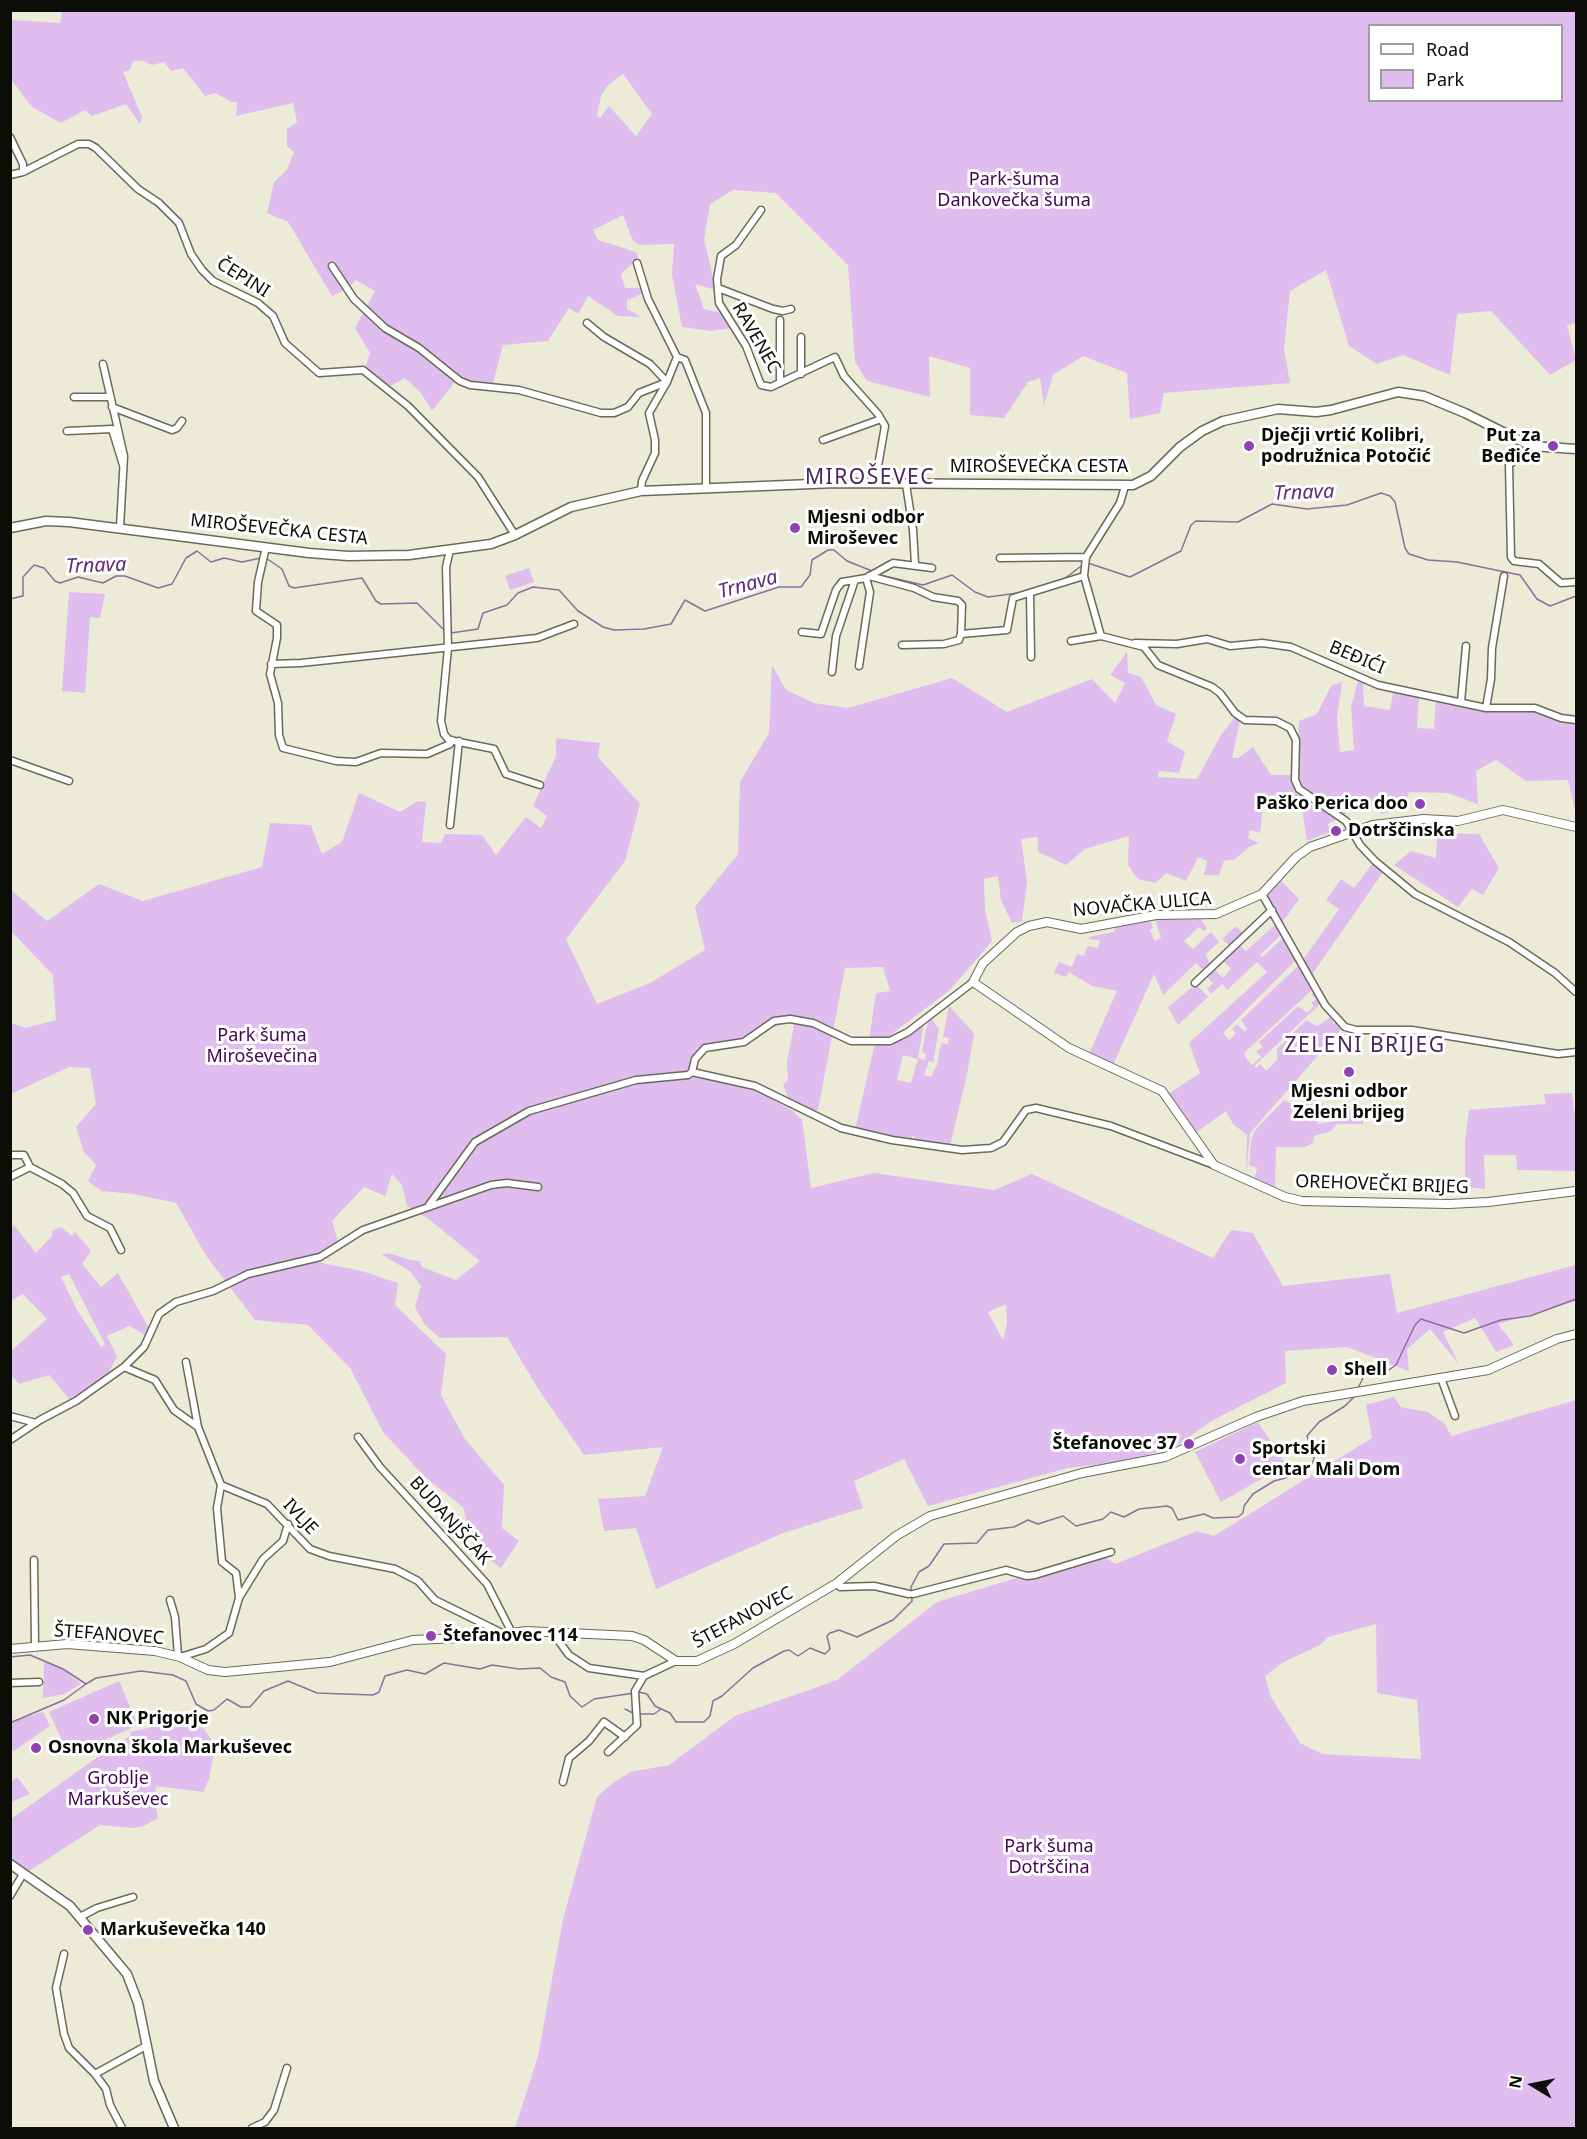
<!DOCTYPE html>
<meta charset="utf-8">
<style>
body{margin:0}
#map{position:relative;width:1587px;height:2139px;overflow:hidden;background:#ebebd7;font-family:"Noto Sans",sans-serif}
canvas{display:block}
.frame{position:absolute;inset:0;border:12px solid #0d0d07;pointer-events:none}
.legend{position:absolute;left:1368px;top:24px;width:195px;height:78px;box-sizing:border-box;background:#fff;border:2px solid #9e9e9c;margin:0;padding:8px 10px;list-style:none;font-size:18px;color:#0d0d07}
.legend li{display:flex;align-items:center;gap:12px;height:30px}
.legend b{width:30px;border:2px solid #9e9e9c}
.north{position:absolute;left:1503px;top:2055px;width:60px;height:60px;-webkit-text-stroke:4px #fff;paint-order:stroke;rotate:280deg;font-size:16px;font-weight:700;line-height:24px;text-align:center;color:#0d0d07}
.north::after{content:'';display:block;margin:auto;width:21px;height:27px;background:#0d0d07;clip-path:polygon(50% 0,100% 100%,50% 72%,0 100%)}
</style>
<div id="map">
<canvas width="1587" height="2139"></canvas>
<div class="frame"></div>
<ul class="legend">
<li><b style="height:8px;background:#fff"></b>Road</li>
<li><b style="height:16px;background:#dfbeef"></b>Park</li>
</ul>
<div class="north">N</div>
</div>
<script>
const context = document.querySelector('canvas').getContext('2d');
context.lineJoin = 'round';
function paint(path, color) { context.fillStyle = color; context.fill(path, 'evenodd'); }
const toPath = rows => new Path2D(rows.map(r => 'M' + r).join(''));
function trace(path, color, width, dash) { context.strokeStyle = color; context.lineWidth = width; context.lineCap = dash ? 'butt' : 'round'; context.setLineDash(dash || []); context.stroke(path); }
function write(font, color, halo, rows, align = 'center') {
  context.font = font + ' "Noto Sans",sans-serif'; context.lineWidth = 6; context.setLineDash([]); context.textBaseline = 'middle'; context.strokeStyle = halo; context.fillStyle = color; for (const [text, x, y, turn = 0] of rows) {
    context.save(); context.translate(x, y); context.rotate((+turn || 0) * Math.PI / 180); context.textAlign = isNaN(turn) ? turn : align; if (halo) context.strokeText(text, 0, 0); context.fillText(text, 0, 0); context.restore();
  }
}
const green = toPath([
 [62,10,1576,11,1576,323,1567,325,1576,360,1550,375,1491,311,1457,314,1450,375,1403,355,1377,364,1349,346,1326,270,1290,291,1284,349,1290,383,1164,393,1160,413,1130,419,1127,373,1083,356,1053,375,1044,405,1040,378,1028,382,1004,418,970,415,970,368,929,356,930,397,867,381,855,362,848,265,776,193,733,190,710,204,704,239,716,290,695,284,704,309,721,313,731,328,711,331,682,327,672,275,674,244,640,245,633,241,623,215,593,230,598,240,636,252,638,258,621,274,625,288,641,288,644,293,627,300,627,309,641,317,618,316,588,296,578,314,569,308,548,341,503,345,492,387,458,378,432,411,421,393,405,378,386,388,365,369,370,353,355,328,375,291,356,280,349,288,332,296,288,222,267,213,274,182,287,170,294,152,287,146,287,129,297,122,293,103,236,116,237,102,231,102,215,93,205,96,183,68,171,71,164,62,152,65,143,61,133,61,130,70,123,72,142,117,140,124,126,104,92,116,85,110,61,123,32,107,11,79,10,20,60,23],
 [1370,26,1562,26,1562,100,1370,100],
 [623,74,652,114,636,136,609,106,600,118,597,115,601,96,607,86],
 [529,568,534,582,510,590,505,576],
 [69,592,105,594,100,618,90,617,85,693,62,691],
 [1127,652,1128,673,1141,677,1156,705,1176,714,1167,741,1185,752,1179,773,1159,771,1158,777,1197,779,1221,735,1236,716,1240,720,1232,758,1238,758,1253,747,1271,775,1297,775,1299,721,1317,714,1331,686,1342,682,1337,718,1340,752,1354,750,1351,707,1358,681,1363,683,1364,706,1390,710,1393,692,1419,698,1417,728,1434,729,1436,700,1576,715,1576,814,1568,780,1526,781,1496,760,1476,771,1478,804,1448,793,1409,792,1405,807,1382,814,1357,796,1347,800,1346,814,1328,824,1330,832,1307,841,1302,809,1273,795,1264,797,1260,833,1250,830,1248,838,1259,843,1249,847,1235,859,1224,861,1219,875,1204,875,1207,861,1198,857,1186,881,1166,873,1156,883,1138,879,1128,865,1129,836,1085,849,1066,865,1038,852,1038,837,1021,839,1027,881,1022,921,1012,923,1001,900,998,876,984,879,985,910,992,941,950,990,893,1033,887,1043,924,1022,918,1058,925,1060,926,1054,922,1052,926,1030,930,1017,932,1019,939,1029,933,1062,929,1061,924,1075,931,1077,937,1065,941,1043,948,1044,949,1038,943,1037,949,1006,972,1031,974,1035,967,1074,950,1146,914,1141,915,1137,912,1136,911,1141,855,1130,875,1043,869,1040,876,993,890,991,883,967,845,968,818,1110,802,1112,789,1099,783,1085,788,1079,787,1062,795,1020,698,1053,698,1074,757,1091,793,1111,802,1120,811,1188,874,1173,994,1190,1032,1174,1213,1258,1231,1230,1253,1233,1283,1286,1390,1274,1397,1313,1576,1265,1576,1301,1498,1324,1514,1345,1496,1352,1475,1318,1443,1332,1459,1364,1430,1329,1407,1349,1409,1371,1347,1347,1285,1351,1286,1383,1213,1420,1178,1445,1128,1461,1068,1468,928,1506,904,1459,854,1481,863,1508,783,1533,656,1589,636,1528,604,1531,598,1499,645,1496,663,1447,584,1455,539,1390,507,1337,440,1338,425,1325,415,1307,421,1286,410,1271,382,1255,389,1253,410,1260,420,1261,422,1267,456,1280,480,1261,430,1220,407,1206,402,1185,392,1174,385,1196,364,1187,332,1221,338,1242,312,1261,362,1271,398,1283,395,1305,446,1354,441,1395,465,1439,504,1485,502,1528,519,1541,501,1568,474,1549,463,1507,425,1477,383,1432,350,1368,308,1325,255,1320,207,1257,176,1203,134,1194,102,1191,88,1181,96,1165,84,1152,76,1127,96,1104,90,1068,69,1067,11,1094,11,1023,26,1028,56,1020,53,975,11,931,10,889,47,921,99,884,143,901,262,867,270,823,311,825,322,854,342,842,359,793,400,812,418,801,426,802,422,842,441,843,445,834,482,835,496,855,526,817,541,828,547,816,533,806,556,756,556,738,600,743,598,757,640,804,625,861,566,939,597,1004,650,983,705,950,695,907,738,854,740,782,769,733,772,665,786,690,814,703,848,708,952,678,1007,712,1092,679,1115,703,1125,683,1110,675],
 [903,1055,918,1059,911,1083,897,1080],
 [1006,1304,1007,1323,1003,1340,988,1312],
 [1437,833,1479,834,1499,868,1483,895,1472,889,1458,907,1394,865,1411,851,1436,858],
 [1373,863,1383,872,1311,976,1303,960,1339,909,1326,900,1341,879,1354,888],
 [1280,880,1299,899,1281,924,1266,895],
 [1174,917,1200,918,1207,928,1204,931,1199,927,1184,941,1193,949,1211,932,1219,942,1206,954,1210,966,1202,969,1196,963,1163,995,1154,974,1113,1065,1089,1054,1117,991,1092,986,1069,972,1065,977,1054,973,1059,962,1072,967,1077,954,1084,956,1088,946,1098,948,1100,940,1089,939,1089,937,1114,932,1115,927,1150,920,1153,928,1150,930,1155,941,1161,938,1155,919],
 [1276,924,1283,933,1260,955,1262,957,1283,938,1296,960,1223,1033,1229,1040,1236,1033,1232,1029,1237,1024,1245,1032,1247,1029,1241,1020,1299,965,1312,986,1311,991,1244,1053,1247,1059,1252,1065,1261,1057,1256,1051,1263,1047,1259,1042,1298,1006,1307,1013,1314,1006,1311,1003,1316,999,1311,994,1314,992,1321,1003,1254,1066,1256,1068,1260,1064,1266,1071,1277,1060,1277,1049,1306,1020,1317,1026,1331,1017,1333,1024,1336,1022,1343,1027,1250,1133,1246,1178,1247,1135,1233,1124,1226,1111,1194,1134,1168,1094,1200,1073,1189,1043,1267,972,1257,962,1227,990,1222,984,1211,994,1207,989,1213,983,1206,975,1213,968,1223,978,1231,969,1222,960,1239,944,1246,951],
 [1236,926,1244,934,1230,946,1222,939],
 [1196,984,1208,997,1178,1025,1168,1007],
 [1297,1085,1315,1094,1312,1099,1323,1104,1317,1124,1336,1121,1339,1110,1363,1110,1363,1124,1337,1124,1331,1131,1314,1136,1313,1143,1305,1147,1276,1147,1275,1192,1250,1180,1248,1176,1255,1177,1257,1168,1249,1165,1251,1140,1255,1130,1284,1100,1306,1111,1307,1108,1302,1105,1306,1096,1296,1089],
 [1572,1093,1576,1123,1575,1171,1517,1170,1516,1155,1484,1155,1485,1189,1465,1187,1465,1142,1469,1110,1546,1104,1544,1094],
 [14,1225,36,1253,52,1236,52,1231,61,1227,72,1236,75,1232,91,1251,82,1264,101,1287,118,1273,150,1330,147,1336,129,1326,107,1336,117,1357,107,1376,70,1400,49,1375,19,1384,11,1375,10,1352,47,1319,23,1294,11,1301,10,1229],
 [69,1274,105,1344,101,1347,77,1310,61,1277],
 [1394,1397,1401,1407,1428,1412,1445,1424,1451,1436,1576,1400,1576,2128,515,2128,538,2056,563,1919,597,1797,609,1786,630,1772,669,1765,735,1716,837,1680,937,1602,1099,1553,1115,1564,1197,1531,1214,1536,1372,1438,1366,1405],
 [1376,1624,1377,1693,1417,1700,1421,1759,1322,1754,1300,1743,1271,1697,1265,1676,1282,1663,1320,1645,1328,1637],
 [1258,1422,1286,1465,1221,1502,1195,1452],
 [44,1662,60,1667,81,1684,64,1694,43,1698],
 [119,1681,138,1725,69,1756,49,1712],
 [43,1712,50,1726,14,1751,11,1748,11,1721],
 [175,1715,204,1729,215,1745,209,1779,203,1792,156,1786,155,1803,158,1818,144,1826,132,1828,100,1825,29,1871,11,1859,11,1819,120,1741,131,1736,130,1732,157,1726,165,1718],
 [17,1777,30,1794,11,1802,11,1782]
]);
const stream = toPath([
 [266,558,282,569,289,586,294,588,362,578,376,601,381,604,417,603,444,630],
 [1088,563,1130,577,1181,551,1191,525,1196,521,1238,522,1272,504,1307,509,1347,505,1381,493,1390,496,1395,502,1405,548,1409,554,1428,560,1457,562,1520,575,1537,599,1550,606,1576,596],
 [876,574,923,585,952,575,975,592,988,597,1018,593,1059,581],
 [1064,579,1084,564],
 [10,599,23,596,23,577,34,565,44,568,55,581,60,583,78,577,103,583,116,576,125,576,158,588,172,584,186,558,197,551,211,562,224,558,242,562,261,558],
 [451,633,478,629,483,613,507,605,518,593,533,587,559,590,578,611,603,627,614,630,644,629,671,624,685,600,705,611,779,587,801,587,810,575,812,560,828,550,834,550,847,561,872,571],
 [1357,1390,1364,1376,1386,1372,1396,1365,1415,1325,1421,1319,1464,1333,1501,1320,1530,1316,1576,1299],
 [10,1657,30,1655,63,1669,86,1684,96,1678,141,1671,173,1675,186,1681,196,1704,208,1711,214,1710,227,1699,241,1707,250,1707,264,1691,288,1681,317,1693,373,1695,379,1692,385,1676,407,1670,425,1674,444,1663,480,1669,492,1665,519,1669,540,1668,551,1677,565,1682,570,1696,582,1707,594,1699,634,1693],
 [639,1692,647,1694,655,1706,670,1713,676,1722,704,1722,710,1716,713,1701,722,1696,753,1668,784,1651,789,1650,798,1656,810,1648,825,1654,830,1649,827,1636,830,1633,839,1630,857,1637,893,1620,912,1601,911,1587,919,1572,929,1566,944,1544,977,1543,988,1530,1014,1527,1028,1520,1038,1524,1063,1516,1076,1526,1103,1519,1111,1512,1124,1517,1139,1509,1167,1506,1172,1508,1178,1520,1204,1514,1213,1518,1238,1517,1243,1513,1244,1506,1253,1494,1274,1481,1293,1476,1312,1465,1314,1458,1307,1436,1319,1422,1345,1406,1354,1397],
 [625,1709,633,1713],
 [637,1714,654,1714,661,1709],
 [10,1723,64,1700,86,1684]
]);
const minor = toPath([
 [10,137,23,164,23,172],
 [10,175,23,172,78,144,89,144,96,148,138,189,159,203,179,223,191,254,202,270,213,281,258,303,273,316,285,343,319,373,363,370,408,406,478,477,515,535],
 [761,210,736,245,721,256,717,279,719,303,746,346,761,385,771,387,835,357,844,376,878,414,885,426,875,483],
 [637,263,648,299,677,357],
 [332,266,354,299,385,328,419,348,460,381,470,385,519,390,601,413,614,413,628,407,639,393,667,382],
 [718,288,773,309,783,311,791,309],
 [587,323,604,337,650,364,667,382],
 [801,337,801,374],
 [677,357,685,360,706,413,706,489],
 [103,364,124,456,120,527],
 [780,383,780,320],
 [74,397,110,397],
 [112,407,172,430,177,428,182,421],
 [67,431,112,429,123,465],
 [823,440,881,419],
 [1531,446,1509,465,1511,557,1514,561,1539,564,1561,583,1576,582],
 [906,484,913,530,915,564],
 [641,491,642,481,655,453,655,440,649,413,667,382,677,357],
 [266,547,258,582,256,611,277,625,277,638,270,674,278,703,279,735,283,748,336,761,356,762,381,753,427,754,450,744,452,740],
 [450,550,446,567,448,648,441,721,444,734,449,740,494,749,506,774,540,785],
 [1000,558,1086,557],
 [869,576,914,588,933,597,958,601,962,605,961,634],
 [1030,593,1031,657],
 [802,632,821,634,836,590,842,582,866,578,893,563,932,568],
 [1101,636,1144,647,1158,665,1212,687,1220,693,1235,713,1245,720,1276,721,1290,728,1296,740,1295,780,1299,789,1346,821,1360,845,1375,861,1415,894,1509,942,1555,973,1576,992],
 [1101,636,1084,576,1086,557,1120,503,1125,486],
 [1071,641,1101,636],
 [1135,643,1177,644,1207,639,1230,646,1262,643,1291,647,1378,685,1486,708,1535,708,1561,718,1576,720],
 [902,645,944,644,959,640,961,634,1007,630,1013,598,1084,576],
 [271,664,301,663,537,638,574,624],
 [859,666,870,592,866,578],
 [832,672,836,636,855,580],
 [1461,702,1466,646],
 [1486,708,1491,679,1492,648,1504,576],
 [10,760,69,781],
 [450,825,459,741],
 [1262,894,1325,1005,1345,1027,1356,1030,1412,1030,1558,1054,1576,1052],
 [1195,983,1272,910],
 [692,1072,755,1086,841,1128,892,1140,962,1150,991,1148,1003,1142,1026,1110,1036,1108,1111,1126,1214,1165],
 [10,1155,24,1155,30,1167],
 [10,1177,30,1167,62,1184,73,1193,87,1216,110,1228,121,1250],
 [429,1205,475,1142,529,1111,636,1080,688,1075,692,1072,695,1059,705,1048,744,1042,774,1021,790,1019,813,1023,851,1041,890,1041,908,1032,973,982],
 [186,1362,198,1427],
 [124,1367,155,1380,174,1410,198,1427,221,1485,267,1504,310,1549,329,1556,395,1569,418,1581,435,1600,502,1633],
 [1441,1378,1455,1416],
 [10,1416,36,1423],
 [358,1437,380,1467,487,1584,511,1631],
 [10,1440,40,1420,76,1401,124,1367,144,1347,159,1314,176,1302,213,1291,248,1274,320,1257,363,1230,491,1185,507,1183,538,1187],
 [221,1485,217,1508,222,1562,236,1573,239,1597],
 [34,1560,35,1646],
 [837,1583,840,1587,874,1586,909,1594],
 [913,1594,1006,1570,1027,1576,1035,1575,1111,1552],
 [170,1600,175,1617,178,1656],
 [552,1632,569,1655,589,1668,644,1676,676,1661],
 [180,1657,206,1649,229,1633,239,1598,263,1559,283,1541,288,1524],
 [10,1683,39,1682],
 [608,1752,637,1725,635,1691,644,1676],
 [563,1782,569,1758,589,1741,604,1722,625,1737],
 [10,1896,23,1874],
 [80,1917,97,1908,133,1897],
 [64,1954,56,1988,64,2034,69,2048,95,2074,106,2089,110,2105,122,2128],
 [95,2074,146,2046],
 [252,2128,265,2122,274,2110,287,2068]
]);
const tertiary = toPath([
 [1576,827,1503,810,1458,821,1424,819,1373,825,1310,847,1296,857,1262,894,1216,914,1156,915,1081,929,1047,922,1029,926,1017,932,983,963,973,982,1069,1048,1162,1091,1214,1165,1285,1197,1302,1201,1449,1204,1488,1202,1576,1191],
 [10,1649,67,1644,155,1651,180,1657,208,1670,225,1672,330,1662,413,1640,485,1637,526,1631,632,1636,644,1640,676,1661,697,1661,734,1644,837,1583,896,1536,930,1516,1082,1473,1165,1457,1256,1417,1303,1401,1488,1370,1557,1339,1576,1334]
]);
const secondary = toPath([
 [10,528,46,521,69,522,309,553,348,556,409,555,491,544,515,535,571,507,641,491,836,483,1133,485,1151,476,1180,447,1202,431,1223,421,1278,409,1316,412,1331,410,1398,392,1424,396,1465,413,1531,446,1576,449],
 [10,1864,70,1906,127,1974,138,2003,154,2081,174,2128]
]);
const markers = [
 [1249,446,6,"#9142b2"],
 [1553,446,6,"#9142b2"],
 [795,528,6,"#9142b2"],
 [1420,804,6,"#9142b2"],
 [1336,831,6,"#9142b2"],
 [1349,1072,6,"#9142b2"],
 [1332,1370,6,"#9142b2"],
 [1189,1444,6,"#9142b2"],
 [1240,1459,6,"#9142b2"],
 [431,1636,6,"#9142b2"],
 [94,1719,6,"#9142b2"],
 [36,1748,6,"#9142b2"],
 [88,1930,6,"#9142b2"]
];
const parkNames = [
 ["Park-šuma",1014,180],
 ["Dankovečka šuma",1014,201],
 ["Park šuma",262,1036],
 ["Miroševečina",262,1057],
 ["Groblje",118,1779],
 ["Markuševec",118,1800],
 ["Park šuma",1049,1847],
 ["Dotrščina",1049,1868]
];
const streetNames = [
 ["ČEPINI",243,278,32],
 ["RAVENEC",756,338,60],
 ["MIROŠEVEČKA CESTA",1039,467],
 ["MIROŠEVEČKA CESTA",279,530,6],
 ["BEĐIĆI",1357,658,23],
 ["NOVAČKA ULICA",1142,905,-5],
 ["OREHOVEČKI BRIJEG",1382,1185,2],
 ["IVLJE",300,1517,47],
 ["BUDANJŠČAK",450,1521,48],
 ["ŠTEFANOVEC",743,1618,-28],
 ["ŠTEFANOVEC",109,1635,4]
];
const poiNames = [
 ["Dječji vrtić Kolibri,",1261,436],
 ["podružnica Potočić",1261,457],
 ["Put za",1541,436,"right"],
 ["Beđiće",1541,457,"right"],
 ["Mjesni odbor",807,518],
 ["Miroševec",807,539],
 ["Paško Perica doo",1408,804,"right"],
 ["Dotrščinska",1348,831],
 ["Mjesni odbor",1349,1092,"center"],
 ["Zeleni brijeg",1349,1113,"center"],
 ["Shell",1344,1370],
 ["Štefanovec 37",1177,1444,"right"],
 ["Sportski",1252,1449],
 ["centar Mali Dom",1252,1470],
 ["Štefanovec 114",443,1636],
 ["NK Prigorje",106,1719],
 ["Osnovna škola Markuševec",48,1748],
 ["Markuševečka 140",100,1930]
];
const waterNames = [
 ["Trnava",1304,493,-2],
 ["Trnava",96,566,-2],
 ["Trnava",748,585,-15]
];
const quarterNames = [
 ["MIROŠEVEC",870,478],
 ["ZELENI BRIJEG",1365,1046]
];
paint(green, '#dfbeef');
trace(stream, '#8e6e9c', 1.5);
trace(minor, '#6a6a59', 9);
trace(tertiary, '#6a6a59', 10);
trace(secondary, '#6a6a59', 11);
trace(minor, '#fff', 6);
trace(tertiary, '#fff', 8);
trace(secondary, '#fff', 8);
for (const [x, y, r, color] of markers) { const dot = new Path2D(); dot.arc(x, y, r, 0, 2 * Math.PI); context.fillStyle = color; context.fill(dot); trace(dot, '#fff', 2); }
write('18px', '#420257', '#fff', parkNames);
write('18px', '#0d0d07', '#fff', streetNames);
write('bold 18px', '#0d0d07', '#fff', poiNames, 'left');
write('italic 20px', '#612979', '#fff', waterNames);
context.letterSpacing = '1.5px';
write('21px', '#4b255b', '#fff', quarterNames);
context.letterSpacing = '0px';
</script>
